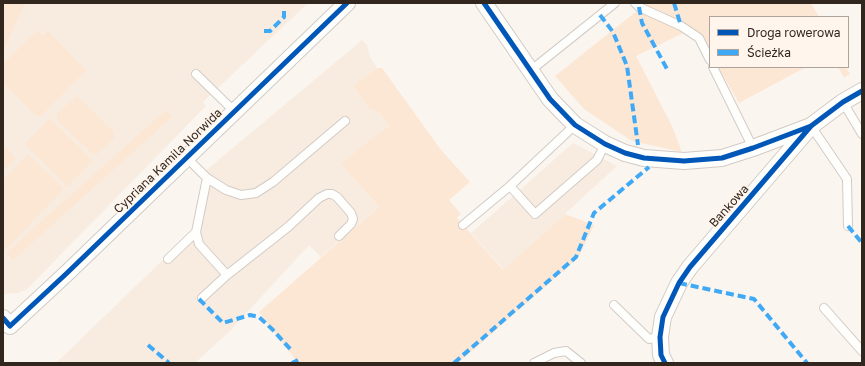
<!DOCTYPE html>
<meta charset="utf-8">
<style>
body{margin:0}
#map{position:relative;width:865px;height:366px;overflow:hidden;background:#fbf5f0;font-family:"Golos Text",sans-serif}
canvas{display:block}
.frame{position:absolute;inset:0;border:4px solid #31271f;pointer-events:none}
.legend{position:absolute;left:709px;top:16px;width:140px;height:52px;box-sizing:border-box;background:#fff5ec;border:1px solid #ada39a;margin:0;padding:5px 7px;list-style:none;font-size:12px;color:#31271f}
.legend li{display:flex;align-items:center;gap:8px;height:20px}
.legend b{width:20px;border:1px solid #ada39a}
</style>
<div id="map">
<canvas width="865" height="366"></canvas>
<div class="frame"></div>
<ul class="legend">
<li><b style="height:5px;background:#0057b8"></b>Droga rowerowa</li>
<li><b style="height:5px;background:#3fa9f5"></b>Ścieżka</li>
</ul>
</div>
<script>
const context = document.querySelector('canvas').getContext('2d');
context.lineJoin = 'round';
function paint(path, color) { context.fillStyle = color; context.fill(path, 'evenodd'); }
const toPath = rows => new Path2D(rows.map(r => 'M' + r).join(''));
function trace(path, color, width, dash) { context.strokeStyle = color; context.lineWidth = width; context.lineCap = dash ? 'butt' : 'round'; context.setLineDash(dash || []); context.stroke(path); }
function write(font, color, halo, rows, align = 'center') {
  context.font = font + ' "Golos Text",sans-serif'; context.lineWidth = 3.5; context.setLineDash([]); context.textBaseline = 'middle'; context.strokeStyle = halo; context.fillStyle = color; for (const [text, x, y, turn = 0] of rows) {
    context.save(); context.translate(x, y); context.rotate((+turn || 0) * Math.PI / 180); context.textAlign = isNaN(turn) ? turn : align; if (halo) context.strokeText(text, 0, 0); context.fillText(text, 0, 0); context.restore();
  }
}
const built = toPath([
 [3,3,308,3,203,102,206,106,26,290,18,293,3,294],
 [362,40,367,45,370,56,377,68,353,85,368,108,379,112,389,126,364,144,341,164,379,207,321,257,309,245,229,332,195,363,56,363,199,225,203,173],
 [573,143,617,166,504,270,471,233]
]);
const green = toPath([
 [3,3,25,3,6,44,3,47],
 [642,3,811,3,819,17,710,17,710,53,690,30,636,56,672,126,682,152,632,141,584,109,555,76,643,6],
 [37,30,43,36,48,31,86,70,41,116,35,115,3,83,3,64],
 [718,67,806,67,739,103],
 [838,67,846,67,850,74,844,78],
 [377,68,382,68,441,150,470,182,449,200,461,214,457,218,503,270,565,214,594,225,578,258,458,363,298,363,259,312,379,207,341,164,364,144,389,126,379,112,368,108,353,85],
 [76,97,78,97,114,132,114,138,96,155,93,154,57,120,57,114],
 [166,110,172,117,13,260,6,253],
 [50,118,93,161,67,187,25,144],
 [3,144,16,158,3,171],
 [28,154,64,189,4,251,3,180]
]);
const service = toPath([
 [635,3,639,7,681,26,699,38,710,60],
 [713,67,753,148],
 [530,71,615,3],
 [196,74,234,111],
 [843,102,862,134],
 [811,126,847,179,848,226],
 [187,158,207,178,196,232,199,244,227,275],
 [207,178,226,190,241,195,256,193,273,182,345,121],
 [510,186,535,214,597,160,605,144],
 [463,225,510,186,575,125],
 [168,259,196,232],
 [202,298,227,275,288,227,319,198,327,194,332,194,337,197,351,213,353,219,351,224,339,236],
 [614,305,649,339,660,337],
 [824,308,862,351],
 [534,363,554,353,566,351,581,363]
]);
const minor = toPath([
 [484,3,550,99,575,125,605,144,625,153,644,158,684,161,722,158,753,148,811,126],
 [3,318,10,326,67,273,347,3],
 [665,363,661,355,660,337,663,317,679,283,690,267,811,126,843,102,862,91]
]);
const quiet = toPath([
 [674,3,681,26],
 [639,7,642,23,667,69],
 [600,15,613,32,627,66,638,145],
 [264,31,270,31,284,17,284,11],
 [848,226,862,243],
 [679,283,754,299,807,363],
 [199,299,223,323,250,315,259,317,272,329,292,351],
 [148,345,169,363],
 [292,363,298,360],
 [454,363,576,257,594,213,649,167]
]);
const cycleway = toPath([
 [484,3,550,99,575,125,605,144,625,153,644,158,684,161,722,158,753,148,811,126],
 [3,318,10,326,67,273,347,3],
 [665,363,661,355,660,337,663,317,679,283,690,267,811,126,843,102,862,91]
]);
const streetNames = [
 ["Cypriana Kamila Norwida",168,161,-44],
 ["Bankowa",729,206,-48]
];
paint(built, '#f8ece0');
paint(green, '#fce7d4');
trace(service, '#d2cbc5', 10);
trace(minor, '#d2cbc5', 18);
trace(service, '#fefefd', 8);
trace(minor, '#fefefd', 16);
trace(quiet, '#3fa9f5', 4, [8, 4]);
trace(cycleway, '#0057b8', 5);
write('12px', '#31271f', '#fff5ec', streetNames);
</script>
